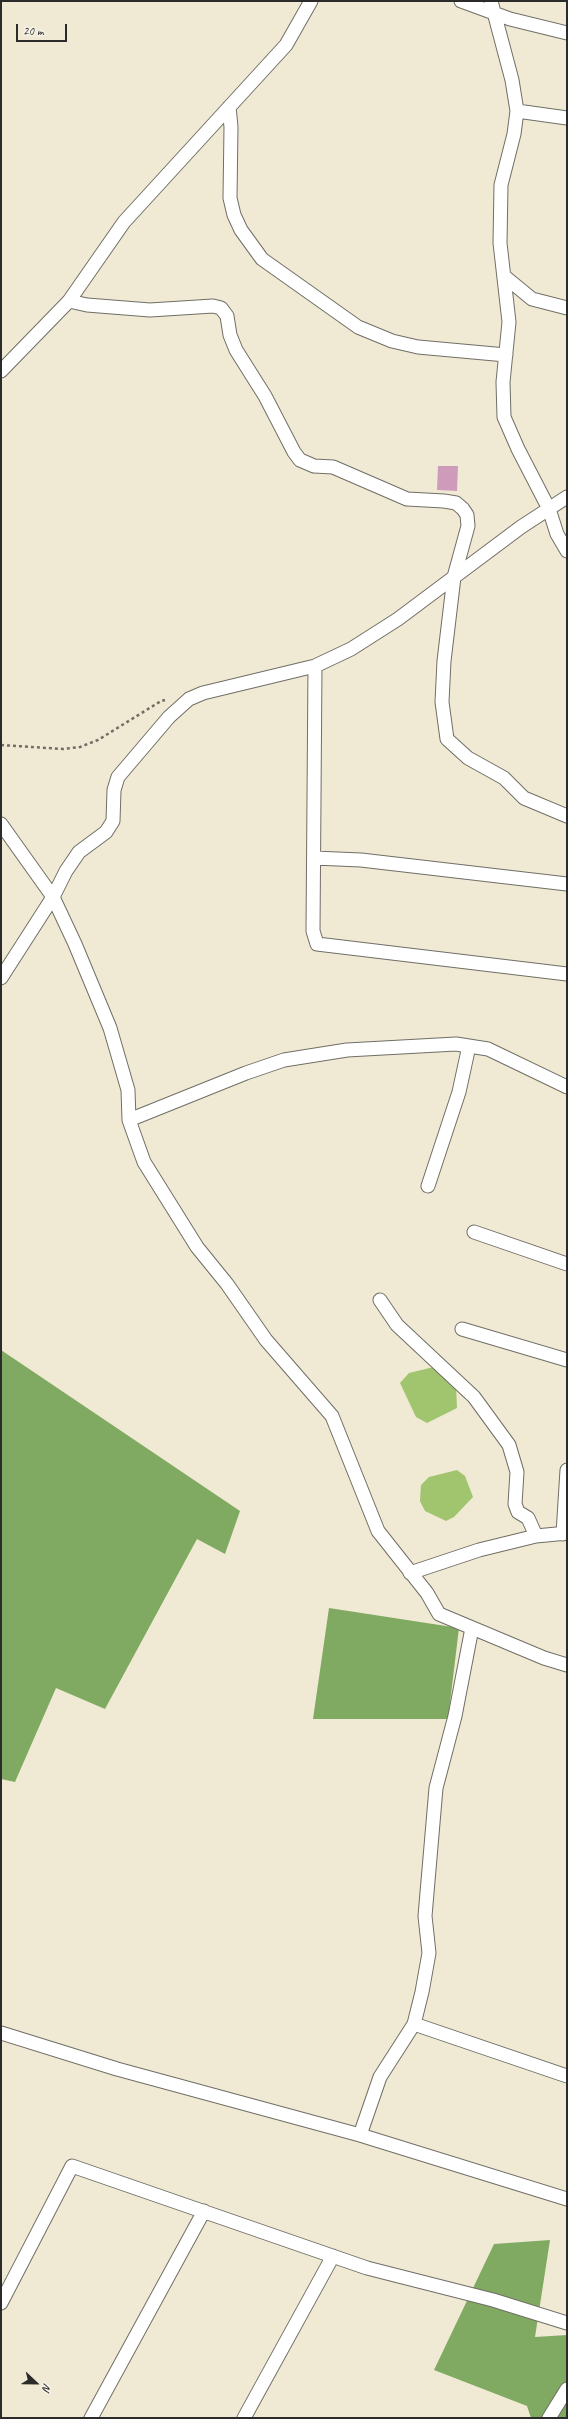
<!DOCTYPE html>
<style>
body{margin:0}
#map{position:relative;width:568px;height:2419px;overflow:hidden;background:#f0ead4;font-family:Caveat,sans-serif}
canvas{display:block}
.frame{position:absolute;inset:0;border:2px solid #2b2b2b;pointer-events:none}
.north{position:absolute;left:16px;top:2363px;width:40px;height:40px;-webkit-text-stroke:3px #f7f3e8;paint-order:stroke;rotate:112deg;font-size:11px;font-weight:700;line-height:16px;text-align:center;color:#2b2b2b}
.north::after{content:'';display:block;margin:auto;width:14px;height:18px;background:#2b2b2b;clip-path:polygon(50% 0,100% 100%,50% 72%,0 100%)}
.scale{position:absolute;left:16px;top:24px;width:51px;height:18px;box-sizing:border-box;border:2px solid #2b2b2b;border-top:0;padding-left:5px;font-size:12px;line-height:14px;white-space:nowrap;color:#2b2b2b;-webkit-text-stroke:3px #f7f3e8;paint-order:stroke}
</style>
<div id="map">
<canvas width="568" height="2419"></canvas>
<div class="frame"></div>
<div class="north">N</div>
<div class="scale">20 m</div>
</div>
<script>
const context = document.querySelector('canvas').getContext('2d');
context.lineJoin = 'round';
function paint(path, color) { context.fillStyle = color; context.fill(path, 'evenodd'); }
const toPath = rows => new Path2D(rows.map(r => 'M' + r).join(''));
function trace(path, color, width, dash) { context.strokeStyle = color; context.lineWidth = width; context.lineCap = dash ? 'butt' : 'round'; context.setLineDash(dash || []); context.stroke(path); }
const green = toPath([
 [438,1366,456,1386,457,1408,427,1423,416,1417,400,1383,409,1373],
 [457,1470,465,1476,473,1497,454,1517,446,1521,425,1511,420,1501,421,1485,429,1477]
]);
const forest = toPath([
 [1,1350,240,1511,225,1554,197,1539,105,1709,56,1688,15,1782,1,1779],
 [329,1608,459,1628,448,1719,313,1719],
 [550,2240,535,2337,567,2335,567,2418,531,2418,527,2406,434,2370,494,2244]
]);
const building = toPath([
 [438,466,458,466,457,491,437,490]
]);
const path = toPath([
 [1,745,63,749,80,747,98,740,161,701,165,700]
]);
const minor = toPath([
 [461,1,510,19,567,33],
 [491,1,512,80,517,111,514,134,501,185,500,243,509,322,503,382,504,417,518,449,549,509,557,534,567,551],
 [229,107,231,127,230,198,234,215,241,230,262,259,358,327,392,341,418,347,506,355],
 [517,111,567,118],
 [504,276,532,299,567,308],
 [69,301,87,305,150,310,213,306,221,308,227,316,230,335,236,350,265,396,294,452,300,460,314,466,333,467,407,499,444,501,456,503,463,509,467,515,468,526,454,577,444,661,442,702,447,739,468,758,504,778,524,798,567,816],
 [1,371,69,301,124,222,286,45,311,1],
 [315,666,313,931,317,944,567,974],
 [1,824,53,897,75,944,110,1028,128,1090,129,1120,144,1162,197,1247,227,1284,266,1340,332,1416,378,1531,427,1593,439,1614,544,1658,567,1665],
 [314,858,361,860,567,884],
 [1,978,53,897,66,871,79,852,106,832,113,821,114,790,118,777,169,717,189,699,203,693,315,666,351,649,398,619,521,527,567,497],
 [129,1120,246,1073,284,1060,347,1050,456,1044,488,1049,567,1087],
 [428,1186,459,1092,469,1046],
 [474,1232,567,1264],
 [380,1300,397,1325,474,1397,509,1445,517,1472,515,1504,518,1512,528,1518,536,1536],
 [462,1329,567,1360],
 [563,1534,567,1470],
 [410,1573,479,1550,536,1536,567,1533],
 [414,2024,567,2076],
 [1,2033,117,2069,360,2135,567,2199],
 [360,2135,380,2077,414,2024,422,1992,429,1953,425,1916,436,1788,455,1716,472,1628],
 [1,2303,72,2166,367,2268,493,2300,567,2323],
 [91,2418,204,2211],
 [244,2418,333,2256],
 [549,2418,567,2389]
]);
paint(green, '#a1c46e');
paint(forest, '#80aa61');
paint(building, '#ce9bbb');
trace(minor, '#706e66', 15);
trace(path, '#706e66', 2.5, [3, 3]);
trace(minor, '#fff', 13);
</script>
